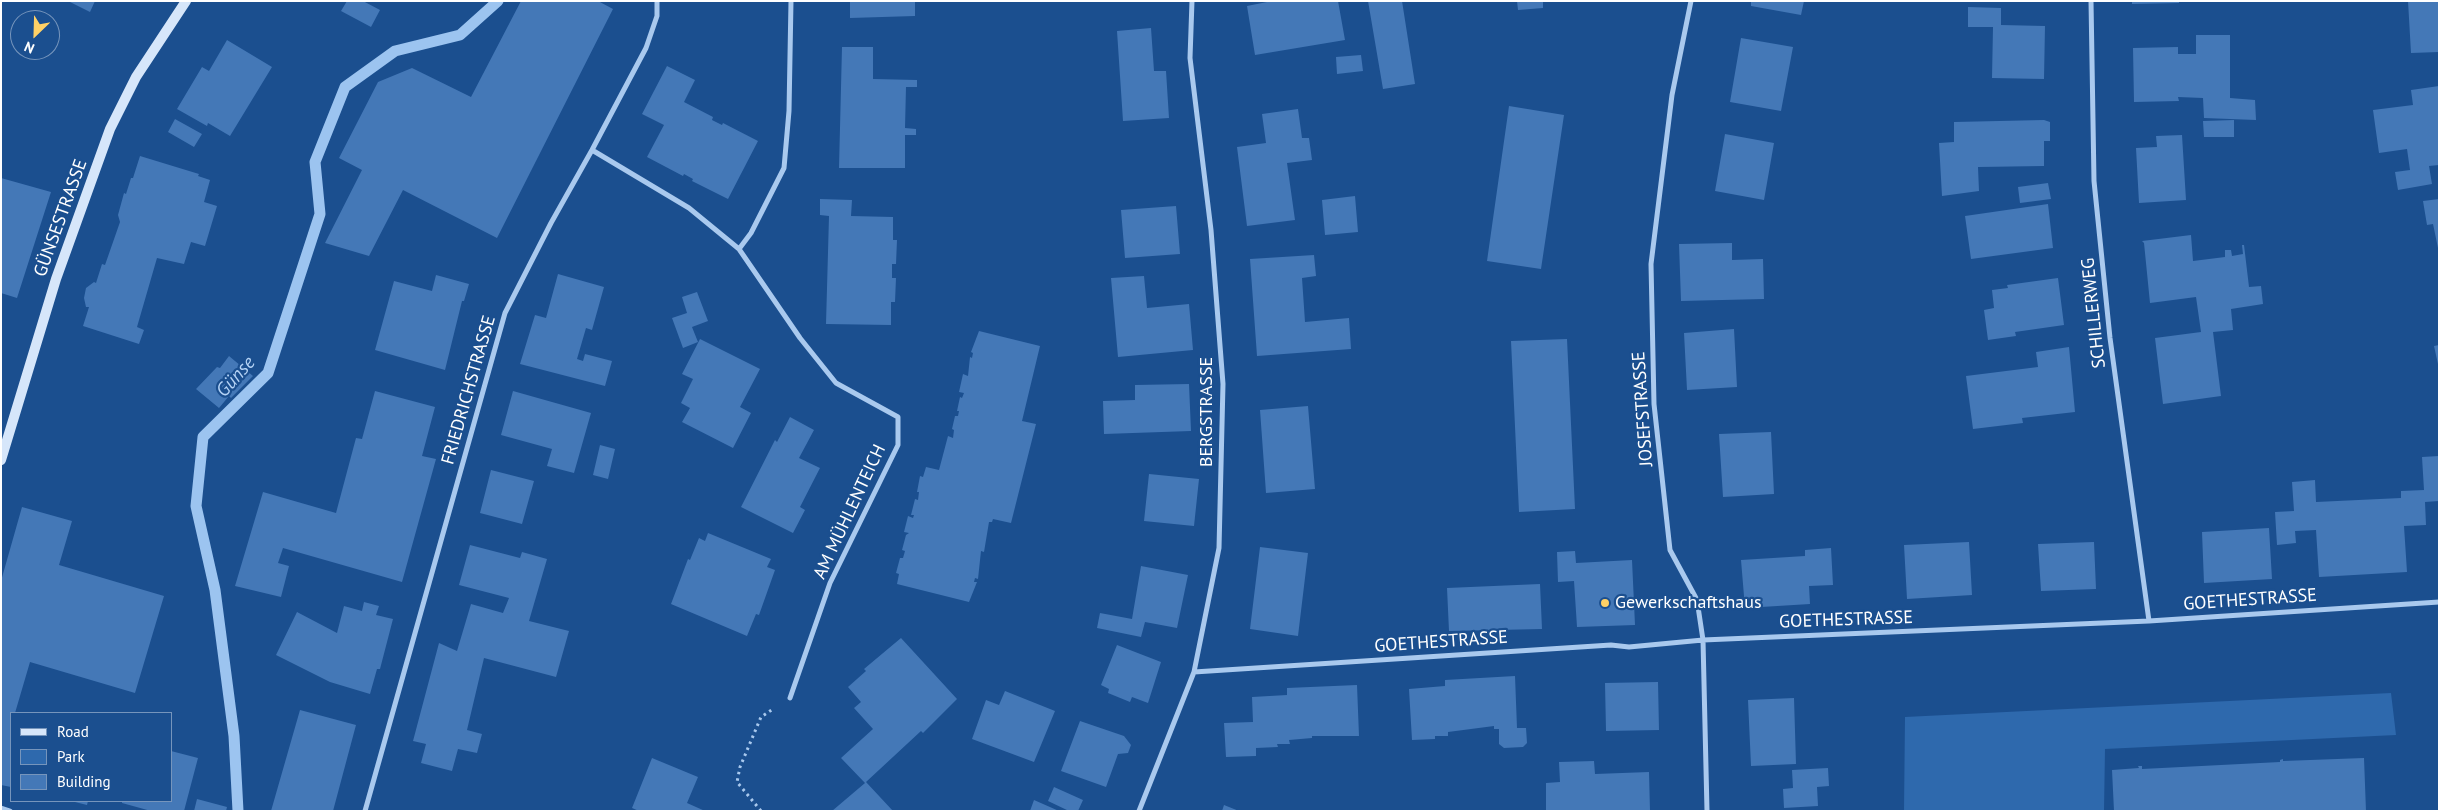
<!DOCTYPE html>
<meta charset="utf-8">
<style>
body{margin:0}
#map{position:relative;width:2440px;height:812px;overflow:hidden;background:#1b4f8f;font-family:"PT Sans",sans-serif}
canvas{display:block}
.frame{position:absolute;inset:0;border:2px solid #fff;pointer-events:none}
.legend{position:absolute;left:10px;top:712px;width:162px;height:90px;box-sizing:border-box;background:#1b4f8f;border:1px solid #7695bc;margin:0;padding:6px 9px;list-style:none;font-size:15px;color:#fff}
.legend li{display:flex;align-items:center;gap:10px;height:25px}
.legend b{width:25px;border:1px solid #7695bc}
.north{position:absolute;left:10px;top:10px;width:50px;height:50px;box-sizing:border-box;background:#1b4f8f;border:1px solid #7695bc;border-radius:50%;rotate:204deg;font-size:14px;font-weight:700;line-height:20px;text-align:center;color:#fff}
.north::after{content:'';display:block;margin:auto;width:18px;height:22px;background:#ffd166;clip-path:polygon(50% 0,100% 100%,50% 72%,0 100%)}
</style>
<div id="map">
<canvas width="2440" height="812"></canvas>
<div class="frame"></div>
<ul class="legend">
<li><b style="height:6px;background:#d6e6fa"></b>Road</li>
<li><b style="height:14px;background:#2e69ad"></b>Park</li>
<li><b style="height:14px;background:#4478b7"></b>Building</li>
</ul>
<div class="north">N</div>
</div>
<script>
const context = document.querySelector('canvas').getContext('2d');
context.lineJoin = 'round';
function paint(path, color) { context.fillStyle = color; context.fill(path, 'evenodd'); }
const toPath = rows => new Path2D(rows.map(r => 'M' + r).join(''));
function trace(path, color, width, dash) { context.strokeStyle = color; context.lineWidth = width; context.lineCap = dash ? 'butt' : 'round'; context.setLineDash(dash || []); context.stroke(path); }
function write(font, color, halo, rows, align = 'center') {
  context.font = font + ' "PT Sans",sans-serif'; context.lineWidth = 4.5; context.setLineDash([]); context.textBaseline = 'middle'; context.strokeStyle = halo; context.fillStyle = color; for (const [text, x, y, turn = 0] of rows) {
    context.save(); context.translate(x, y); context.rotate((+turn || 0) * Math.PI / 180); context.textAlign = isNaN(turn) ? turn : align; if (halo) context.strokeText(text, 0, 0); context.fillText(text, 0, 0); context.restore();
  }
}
const green = toPath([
 [2391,693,2396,735,2105,749,2104,811,1904,811,1905,717]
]);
const stream = toPath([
 [238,811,234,736,215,590,196,506,203,437,268,373,320,214,315,162,345,87,395,51,460,35,498,1]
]);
const building = toPath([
 [68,1,95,1,90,12],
 [347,1,363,1,380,10,371,27,341,11],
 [521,1,598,1,613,9,497,238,403,190,369,256,325,243,362,170,339,158,378,82,412,68,471,97],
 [850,1,915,1,915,16,850,18],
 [1272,1,1338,1,1345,40,1255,55,1247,6],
 [1368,1,1402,1,1415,84,1383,89],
 [1517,1,1543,1,1543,8,1518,10],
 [1751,1,1804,1,1801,15,1751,6],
 [2132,1,2179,1,2179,3,2132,4],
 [2408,1,2439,1,2439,52,2411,53],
 [1968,7,2001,8,2001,25,2045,26,2044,79,1992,78,1993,27,1968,27],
 [1151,28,1154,71,1166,71,1169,118,1123,121,1117,31],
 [2196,35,2230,35,2230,98,2255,100,2256,120,2204,118,2203,98,2178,97,2179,101,2134,102,2133,48,2178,47,2178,54,2196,54],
 [1741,38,1793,47,1781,111,1730,102],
 [227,40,272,67,230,136,208,123,207,126,177,109,202,67,209,71],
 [842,47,873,47,873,79,917,80,917,87,906,87,905,128,916,129,916,135,905,135,905,168,839,168],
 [1361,55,1363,71,1337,74,1336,57],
 [667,66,695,80,684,102,713,117,712,120,722,125,723,123,758,141,728,199,692,181,693,179,684,174,683,176,647,157,664,125,642,114],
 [2439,86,2439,165,2429,166,2432,184,2398,190,2395,172,2410,170,2407,149,2379,153,2373,110,2413,105,2411,90],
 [1509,106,1564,115,1541,269,1487,261],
 [1298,109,1302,138,1309,138,1312,160,1287,163,1295,220,1247,226,1237,147,1266,143,1262,114],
 [175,119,202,134,194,147,168,132],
 [2044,120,2050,122,2050,141,2044,141,2044,166,1978,167,1979,191,1942,196,1939,143,1954,142,1954,122],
 [2234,120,2234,137,2204,137,2203,121],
 [1725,134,1774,143,1764,200,1715,191],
 [2182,135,2186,200,2139,203,2136,148,2157,147,2156,136],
 [140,156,199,174,198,176,210,180,204,202,217,206,205,246,191,242,184,264,157,258,137,327,144,330,139,344,83,326,89,307,86,307,84,298,86,288,94,282,96,283,102,264,105,265,120,222,118,215,124,193,126,194,131,178,133,178],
 [1,178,51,192,17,298,1,293],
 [2048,183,2051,199,2020,203,2018,187],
 [1355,196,1358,232,1325,235,1322,200],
 [820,199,852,200,851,216,893,217,893,240,897,240,896,264,892,264,892,278,896,278,895,302,891,302,891,325,826,324,829,216,820,215],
 [2439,199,2439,248,2438,248,2433,224,2427,225,2423,201],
 [2048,204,2053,248,1971,259,1965,216],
 [1176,206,1180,254,1125,258,1121,210],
 [2191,235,2193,261,2225,257,2225,250,2231,250,2232,256,2243,254,2242,245,2244,245,2249,287,2261,286,2263,304,2231,309,2233,330,2213,332,2221,396,2163,404,2155,338,2201,332,2196,297,2150,303,2144,243,2142,241],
 [1732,243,1732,260,1763,259,1764,299,1681,301,1679,244],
 [1314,255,1316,276,1302,278,1305,322,1349,318,1351,349,1257,356,1250,259],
 [558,274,604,287,592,330,586,328,577,359,583,361,585,354,612,361,605,386,520,364,535,315,546,318],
 [436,275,469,284,464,301,462,301,445,370,375,350,394,281,432,291],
 [1144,276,1147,308,1189,304,1193,350,1118,357,1111,278],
 [2058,278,2064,325,2015,332,2016,336,1988,340,1984,310,1994,308,1992,290,2008,288,2007,285],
 [697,292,708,321,692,327,698,342,683,348,672,318,687,313,682,297],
 [1734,329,1737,387,1687,390,1684,333],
 [979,331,1040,346,1022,421,1036,424,1011,523,993,519,992,522,989,522,984,552,981,551,978,579,975,578,974,582,977,582,969,602,897,584,899,574,896,573,900,558,903,558,905,551,902,550,906,535,909,533,904,532,908,516,913,518,914,515,911,515,915,499,918,500,919,492,917,492,920,476,923,477,926,467,939,470,948,436,953,438,954,430,952,429,955,416,958,416,959,411,957,411,960,397,962,398,964,393,959,392,963,374,968,376,970,357,972,358,973,353,971,352],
 [700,339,760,369,740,407,751,413,733,448,682,422,690,408,681,403,693,379,682,374],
 [1567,339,1575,509,1519,512,1511,341],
 [2439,345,2439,364,2438,364,2434,346],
 [2069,347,2075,412,2022,418,2023,423,1973,429,1966,376,2038,367,2036,352],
 [229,356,253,376,231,398,229,396,219,408,196,389,217,367,220,368],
 [1189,384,1191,431,1104,434,1103,401,1135,400,1135,385],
 [375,391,435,407,422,456,436,459,402,582,283,548,278,563,289,566,281,597,235,586,263,492,336,513,356,438,362,439],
 [513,391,591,413,574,473,547,466,552,449,501,435],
 [1308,406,1315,489,1266,493,1260,410],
 [790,417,814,430,799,458,820,468,800,507,805,510,793,533,741,507,775,440,777,442],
 [1771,432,1774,494,1723,497,1719,434],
 [600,445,615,449,608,479,593,475],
 [2439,456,2439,501,2425,502,2426,525,2404,526,2407,572,2319,577,2316,530,2295,531,2296,543,2277,545,2275,512,2294,511,2292,482,2315,480,2316,502,2401,498,2401,491,2424,490,2422,457],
 [491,470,534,481,522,524,480,513],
 [1149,474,1199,479,1194,526,1144,521],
 [22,507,72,521,59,565,164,596,135,693,30,662,15,713,11,713,11,787,1,785,1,581],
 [2269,528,2272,579,2204,583,2202,532],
 [708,533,771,559,767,567,775,570,759,615,756,614,747,636,671,604,688,559,690,560,699,538,705,541],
 [1969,542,1972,595,1907,599,1904,545],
 [2094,542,2096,589,2041,591,2038,544],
 [470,545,520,558,522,552,547,559,529,621,569,631,556,677,484,658,467,730,482,734,477,753,458,749,452,771,421,763,426,744,413,741,439,643,457,651,471,604,503,613,509,598,459,585],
 [1260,547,1308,553,1298,636,1250,629],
 [1831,548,1833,585,1809,586,1810,604,1745,608,1741,560,1805,556,1805,550],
 [1575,551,1576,563,1632,560,1635,625,1577,627,1574,581,1558,582,1557,552],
 [1141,566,1188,575,1177,628,1145,622,1141,637,1097,628,1100,613,1132,619],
 [1540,584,1542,629,1449,631,1447,588],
 [364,602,379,606,376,615,393,619,380,669,377,669,370,694,330,682,276,655,297,612,337,633,344,606,362,611],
 [901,638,957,699,923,733,921,731,866,782,893,811,832,811,865,783,841,758,873,729,854,708,861,702,848,687,866,671,864,669],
 [1117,645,1161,662,1148,703,1132,697,1130,702,1108,693,1109,689,1101,685],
 [1515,676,1517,728,1526,728,1527,743,1523,747,1504,748,1499,744,1499,729,1494,729,1494,726,1448,732,1448,736,1435,736,1435,739,1412,740,1409,689,1445,686,1445,680],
 [1658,682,1659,730,1606,731,1605,683],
 [1357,685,1359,736,1312,736,1312,738,1289,740,1290,744,1277,744,1278,747,1256,748,1256,756,1226,757,1224,723,1253,722,1252,697,1287,695,1287,688],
 [1005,691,1055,711,1034,762,972,739,986,700,999,705],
 [1794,698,1796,764,1751,766,1748,700],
 [300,710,356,725,333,811,271,811],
 [1080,721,1124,736,1131,745,1128,753,1118,754,1106,787,1061,771],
 [171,751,198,758,184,811,151,811,122,803,122,801,171,801],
 [652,758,698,777,687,803,705,811,639,811,632,808],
 [2364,758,2366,811,2114,811,2112,770,2139,768,2138,766,2142,766,2142,769,2280,762,2280,760,2283,759,2283,761],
 [1594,761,1595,774,1649,772,1650,811,1546,811,1546,783,1560,782,1559,762],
 [1828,768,1829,786,1817,787,1818,806,1784,808,1783,789,1793,788,1792,770],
 [1054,787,1083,800,1078,811,1069,811,1048,801],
 [197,799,227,807,226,811,194,811],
 [1034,800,1059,811,1030,811],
 [71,801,88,801,87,805],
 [1224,805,1239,811,1222,811]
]);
const path = toPath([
 [761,811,737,782,740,767,761,717,773,709]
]);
const street = toPath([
 [1691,1,1672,95,1651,264,1654,404,1670,550,1697,600,1703,640,1707,811],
 [2091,1,2094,181,2110,338,2149,621],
 [592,150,689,208,739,249,800,338,836,383,898,417,898,445,830,583,790,698],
 [739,249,751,233,784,168,789,111,791,1],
 [1194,672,1611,645,1629,647,1703,640,2149,621,2439,602],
 [1,808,10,811],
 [365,811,505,313,551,223,592,150,646,48,657,16,657,1],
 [1139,811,1194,672,1219,548,1223,384,1211,230,1190,58,1192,1]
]);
const secondary = toPath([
 [1,460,56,279,110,129,136,77,186,1]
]);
const markers = [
 [1605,603,5,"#ffd166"]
];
const streetNames = [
 ["GÜNSESTRASSE",61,218,-70],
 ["SCHILLERWEG",2094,313,-96],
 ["FRIEDRICHSTRASSE",469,390,-74],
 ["JOSEFSTRASSE",1643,409,-94],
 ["BERGSTRASSE",1207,412,-90],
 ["AM MÜHLENTEICH",850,512,-65],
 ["GOETHESTRASSE",2250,600,-4],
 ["GOETHESTRASSE",1846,620,-2],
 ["GOETHESTRASSE",1441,642,-4]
];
const poiNames = [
 ["Gewerkschaftshaus",1615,603]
];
const waterNames = [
 ["Günse",236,377,-48]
];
paint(green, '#2e69ad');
trace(stream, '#9cc4f0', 11);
paint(building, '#4478b7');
trace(path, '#a9c9ee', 3, [2.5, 4]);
trace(street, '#a9c9ee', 5);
trace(secondary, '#d6e6fa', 10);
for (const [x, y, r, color] of markers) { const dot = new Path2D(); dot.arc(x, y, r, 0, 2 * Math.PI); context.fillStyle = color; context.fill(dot); trace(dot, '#1b4f8f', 2); }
write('18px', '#fff', '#1b4f8f', streetNames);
write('18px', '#fff', '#1b4f8f', poiNames, 'left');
write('italic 19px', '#b5d3f5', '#1b4f8f', waterNames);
</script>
